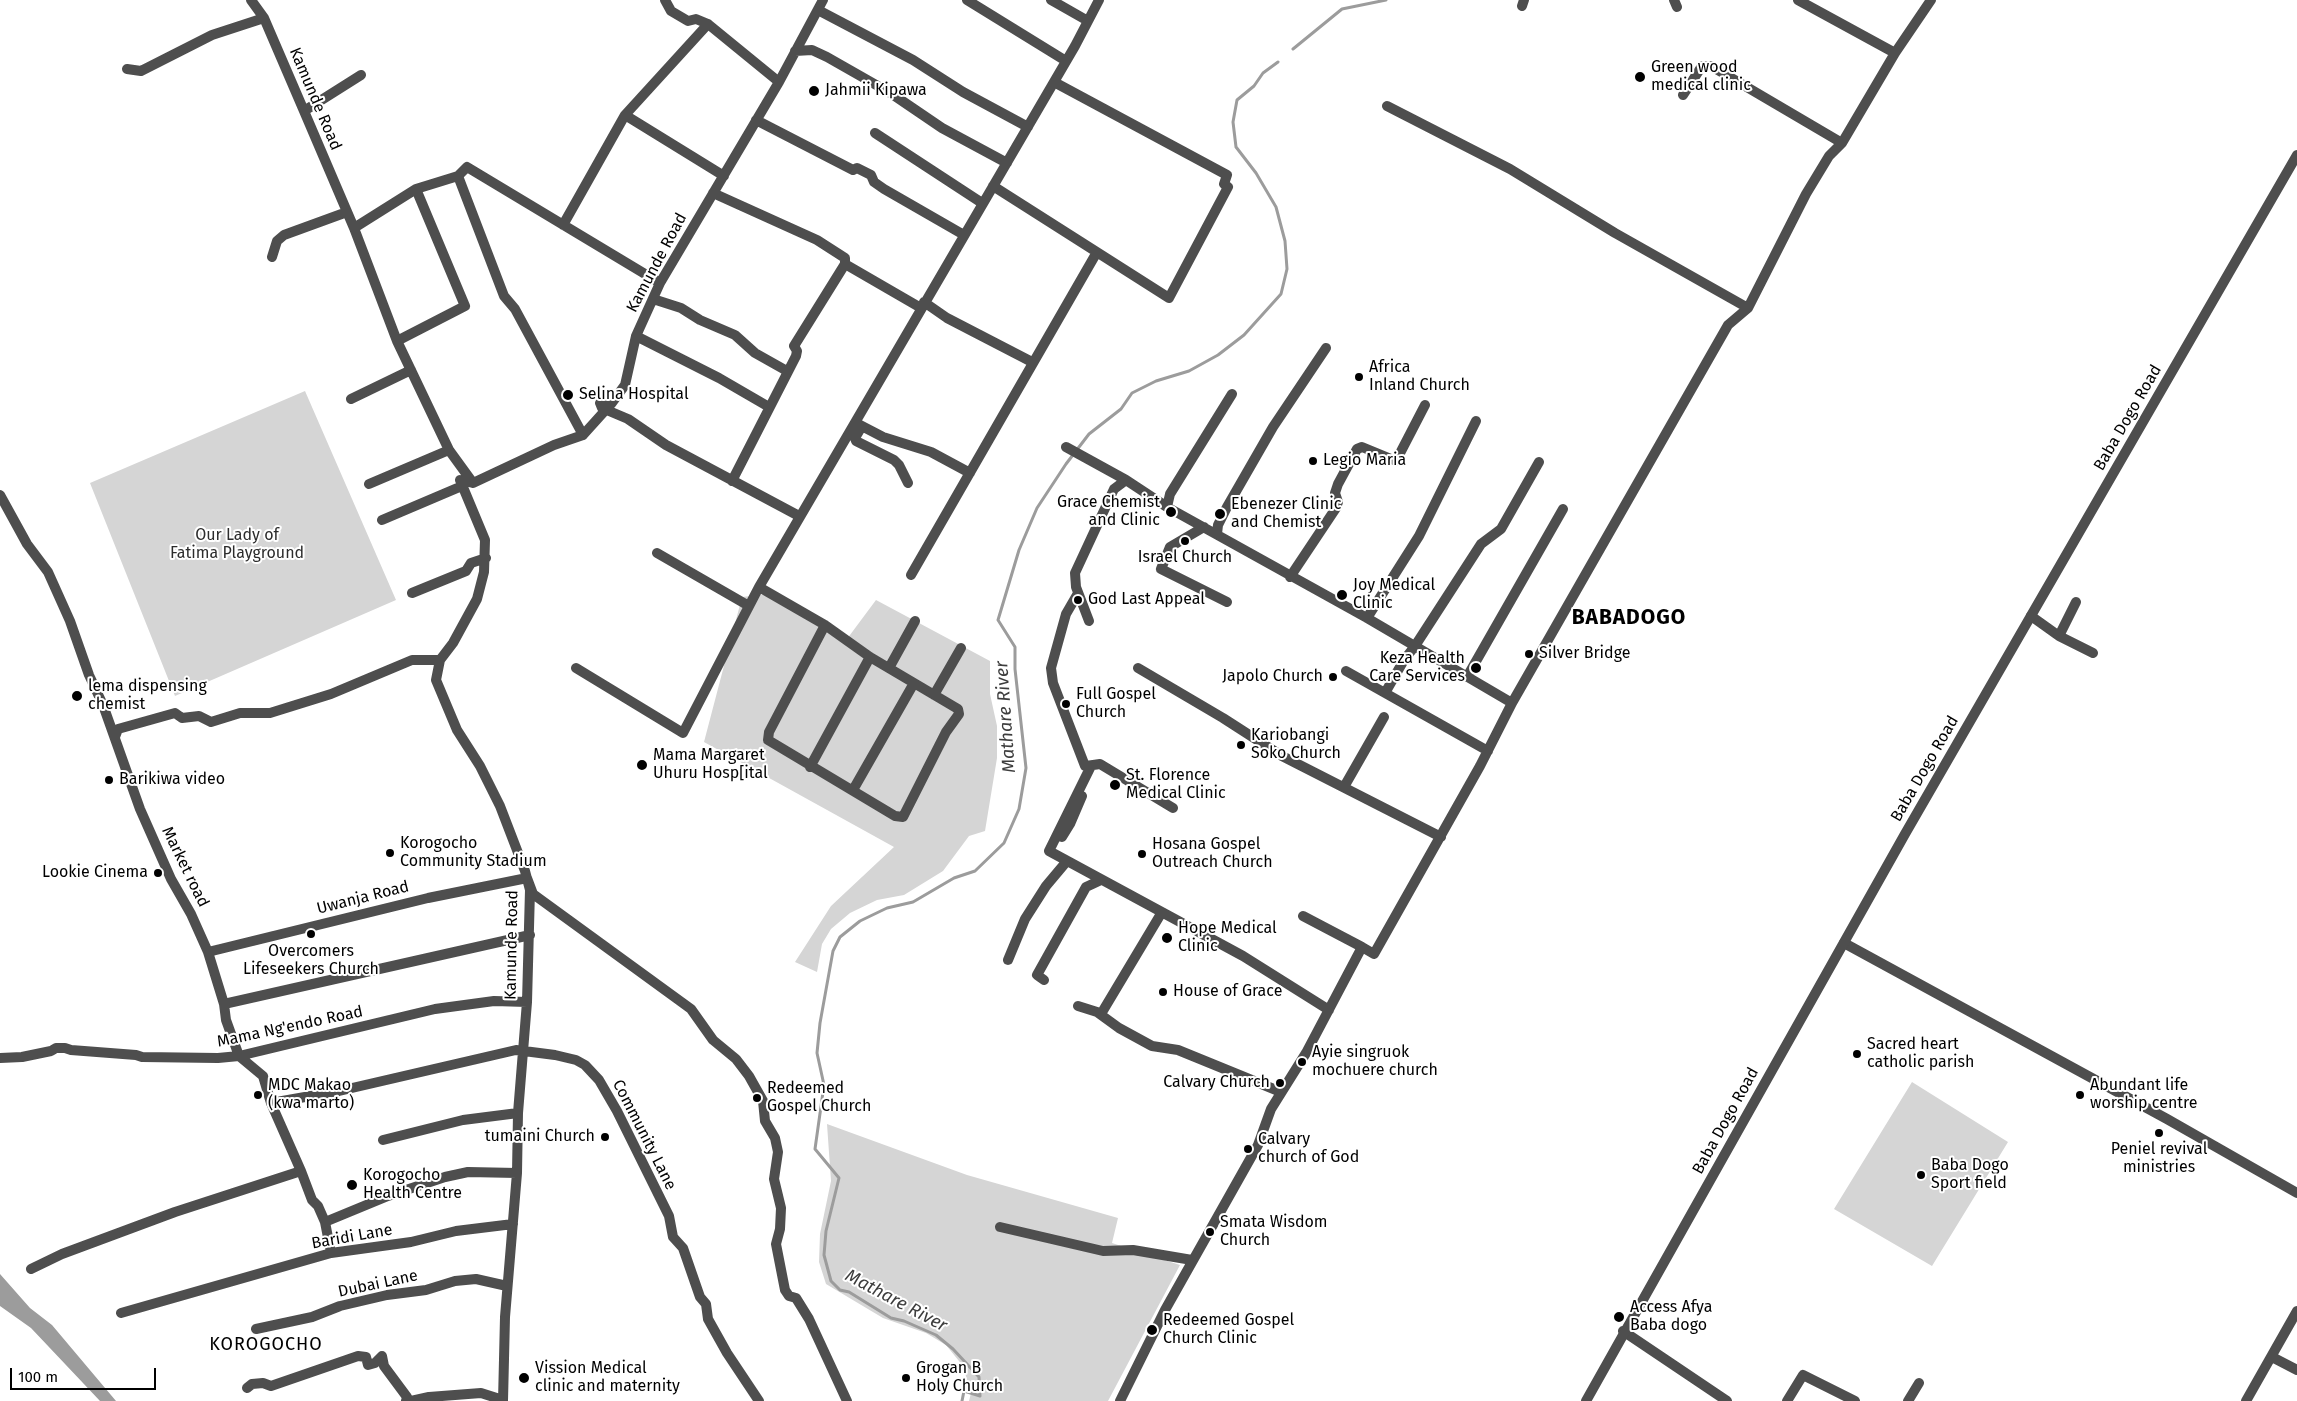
<!DOCTYPE html>
<style>
body{margin:0}
#map{position:relative;width:2297px;height:1401px;overflow:hidden;background:#fff;font-family:"Fira Sans",sans-serif}
canvas{display:block}
.scale{position:absolute;left:10px;top:1368px;width:146px;height:22px;box-sizing:border-box;border:2px solid #000;border-top:0;padding-left:6px;font-size:15px;line-height:18px;white-space:nowrap;color:#000;-webkit-text-stroke:4px #fff;paint-order:stroke}
</style>
<div id="map">
<canvas width="2297" height="1401"></canvas>
<div class="scale">100 m</div>
</div>
<script>
const context = document.querySelector('canvas').getContext('2d');
context.lineJoin = 'round';
function paint(path, color) { context.fillStyle = color; context.fill(path, 'evenodd'); }
const toPath = rows => new Path2D(rows.map(r => 'M' + r).join(''));
function trace(path, color, width, dash) { context.strokeStyle = color; context.lineWidth = width; context.lineCap = dash ? 'butt' : 'round'; context.setLineDash(dash || []); context.stroke(path); }
function write(font, color, halo, rows, align = 'center') {
  context.font = font + ' "Fira Sans",sans-serif'; context.lineWidth = 4; context.setLineDash([]); context.textBaseline = 'middle'; context.strokeStyle = halo; context.fillStyle = color; for (const [text, x, y, turn = 0] of rows) {
    context.save(); context.translate(x, y); context.rotate((+turn || 0) * Math.PI / 180); context.textAlign = isNaN(turn) ? turn : align; if (halo) context.strokeText(text, 0, 0); context.fillText(text, 0, 0); context.restore();
  }
}
const green = toPath([
 [305,391,396,600,175,696,90,483],
 [775,593,844,643,876,600,990,661,990,694,997,726,997,758,985,831,969,836,943,871,904,895,877,900,850,913,831,929,822,944,817,972,795,962,831,906,894,847,704,742,742,597],
 [1912,1082,2008,1142,1932,1266,1834,1209],
 [827,1124,967,1175,1118,1218,1112,1243,1180,1265,1108,1401,969,1401,971,1393,963,1366,946,1345,926,1333,883,1318,826,1284,819,1262,820,1234,831,1181]
]);
const water = toPath([
 [0,1274,30,1308,52,1325,116,1401,100,1401,31,1328,0,1306]
]);
const stream = toPath([
 [1293,49,1342,9,1386,0],
 [962,1401,964,1391,980,1396,979,1377,953,1349,936,1335,904,1321,891,1318,849,1292,840,1290,831,1281,824,1255,826,1231,839,1178,815,1149,824,1085,817,1053,820,1023,833,951,840,937,860,921,887,908,913,902,954,878,975,871,1004,843,1019,809,1026,768,1015,669,1015,647,998,620,1019,550,1037,508,1066,464,1089,434,1121,409,1132,393,1156,381,1189,371,1218,355,1244,335,1281,294,1287,269,1285,241,1276,207,1256,173,1236,147,1233,122,1237,100,1254,86,1263,73,1278,62]
]);
const minor = toPath([
 [251,0,264,18,304,111,354,228,397,341,449,450,473,483,460,480,485,540,484,572,477,599,453,643,440,660,436,680,457,730,480,766,500,806,525,871,530,890,527,1002,518,1113,517,1173,505,1317,503,1401],
 [665,0,671,11,688,21,696,19,708,24,779,82],
 [967,0,1066,61],
 [1051,0,1088,21],
 [1674,0,1677,7],
 [1798,0,1895,53],
 [1522,6,1524,0],
 [818,10,913,60,963,92,1028,127],
 [795,51,812,50,827,57,892,94,942,128,1007,163],
 [127,69,141,71,212,35,264,18],
 [1683,95,1702,66,1711,66,1842,143],
 [1387,106,1510,169,1615,233,1748,308],
 [304,111,361,75],
 [625,115,724,176],
 [756,120,853,170,857,168,871,175,874,182,884,189,964,235],
 [875,133,982,203],
 [458,176,504,296,515,309,583,435],
 [993,186,1169,298,1228,187,1224,184,1227,175,1054,82],
 [713,193,817,240,845,258,845,264,921,308],
 [563,225,625,115,708,24],
 [354,228,416,189,458,176,467,167,660,283],
 [272,257,277,241,284,235,347,212],
 [653,299,681,308,700,320,735,335,755,353,787,371],
 [924,302,947,318,1032,362],
 [636,336,719,378,769,407],
 [397,341,465,306,416,189],
 [351,399,411,370],
 [611,404,600,403,602,408,628,419,666,445,799,516],
 [856,423,883,437,931,452,970,473],
 [862,426,855,438,856,441,894,460,899,465,908,483],
 [1066,447,1126,480,1167,507,1367,618,1512,703],
 [732,481,796,356,797,351,794,346,845,264],
 [473,483,554,445,583,435,611,404,625,385,636,336,660,283,779,82,823,0],
 [369,484,449,450],
 [0,495,27,544,48,572,70,621,89,675,103,705,140,809,171,879,191,914,208,952,224,1004,226,1020,239,1056,263,1076,271,1103,301,1171,312,1200,318,1206,325,1222,331,1253],
 [1167,507,1170,494,1232,394],
 [382,520,462,486],
 [1204,527,1170,547,1161,569,1227,602],
 [1217,534,1218,525,1227,507,1273,427,1326,348],
 [657,553,749,606],
 [911,575,1097,252],
 [1290,577,1336,508,1338,502,1335,493,1338,484,1357,449,1362,447,1396,461,1425,405],
 [412,593,466,571,471,563,486,558],
 [1077,595,1066,614,1051,668,1053,683,1085,766],
 [2031,616,2059,636,2076,602],
 [1367,618,1419,536,1476,421],
 [1089,621,1076,587,1075,573,1114,489,1126,480],
 [825,625,769,732,768,740,895,816,903,817,946,732,959,714,958,709,870,657,825,625,759,587,1075,46,1099,0],
 [2059,636,2093,653],
 [576,668,683,733,759,587],
 [889,668,915,621],
 [1138,668,1223,718,1282,756,1441,837],
 [1346,671,1488,751],
 [1467,677,1563,509],
 [1385,693,1404,660,1415,646,1481,544,1501,529,1539,462],
 [934,695,961,648],
 [115,737,118,729,175,713,182,718,199,716,211,722,240,713,270,713,331,694,412,660,440,660],
 [1086,766,1100,764,1173,808],
 [1091,766,1049,851,1243,956,1329,1010],
 [810,767,870,657],
 [1344,787,1384,717],
 [853,790,914,683],
 [1062,837,1070,824,1082,796],
 [1303,916,1362,947],
 [1844,943,2167,1119,2297,1193],
 [208,952,428,898,527,878,533,894,691,1009,713,1040,736,1059,749,1076,763,1101,765,1121,775,1138,778,1152,774,1179,781,1208,780,1229,776,1244,785,1290,789,1296,796,1298,809,1319,847,1401],
 [1008,960,1025,919,1046,886,1067,861],
 [1044,980,1037,975,1086,887,1101,880],
 [224,1004,530,935],
 [1078,1006,1097,1012,1119,1028,1152,1046,1178,1050,1281,1092],
 [1101,1014,1162,912],
 [0,1058,22,1057,51,1051,56,1048,65,1048,71,1050,136,1055,142,1057,218,1058,239,1056,435,1009,494,1001,527,1002],
 [271,1103,339,1091,516,1050,555,1055,576,1060,585,1065,599,1080,617,1111,669,1216,673,1237,683,1248,700,1297,706,1304,708,1319,727,1353,759,1401],
 [383,1140,463,1120,518,1113],
 [325,1222,388,1196,445,1177,468,1172,517,1173],
 [1000,1227,1103,1251,1133,1250,1192,1260],
 [31,1269,62,1254,175,1212,301,1171],
 [121,1313,331,1253,411,1242,456,1231,513,1224],
 [256,1329,312,1317,340,1306,387,1295,426,1290,455,1281,476,1279,507,1286],
 [1623,1331,1727,1401],
 [2272,1357,2297,1370],
 [247,1388,252,1384,263,1383,271,1386,358,1356,366,1357,368,1365,375,1363,382,1356,384,1366,407,1397,406,1401],
 [411,1401,429,1397,481,1393,503,1400],
 [1120,1401,1165,1310,1258,1145,1271,1109,1306,1053,1362,947,1374,954,1480,766,1512,703,1728,325,1748,308,1806,194,1829,156,1842,143,1895,53,1931,0],
 [1787,1401,1803,1375,1855,1401],
 [1908,1401,1919,1383],
 [2246,1401,2297,1311]
]);
const tertiary = toPath([
 [1586,1401,1905,834,2297,155]
]);
const markers = [
 [1640,77,6,"#000"],
 [814,91,6,"#000"],
 [1359,377,5,"#000"],
 [568,395,6,"#000"],
 [1313,461,5,"#000"],
 [1171,512,6,"#000"],
 [1220,514,6,"#000"],
 [1185,541,5,"#000"],
 [1342,595,6,"#000"],
 [1078,600,5,"#000"],
 [1529,654,5,"#000"],
 [1476,668,6,"#000"],
 [1333,677,5,"#000"],
 [77,696,6,"#000"],
 [1066,704,5,"#000"],
 [1241,745,5,"#000"],
 [642,765,6,"#000"],
 [109,780,5,"#000"],
 [1115,785,6,"#000"],
 [390,853,5,"#000"],
 [1142,854,5,"#000"],
 [158,873,5,"#000"],
 [311,934,5,"#000"],
 [1167,938,6,"#000"],
 [1163,992,5,"#000"],
 [1857,1054,5,"#000"],
 [1302,1062,5,"#000"],
 [1280,1083,5,"#000"],
 [258,1095,5,"#000"],
 [2080,1095,5,"#000"],
 [757,1098,5,"#000"],
 [2159,1133,5,"#000"],
 [605,1137,5,"#000"],
 [1248,1149,5,"#000"],
 [1921,1175,5,"#000"],
 [352,1185,6,"#000"],
 [1210,1232,5,"#000"],
 [1619,1317,6,"#000"],
 [1152,1330,6,"#000"],
 [524,1378,6,"#000"],
 [906,1378,5,"#000"]
];
const poiNames = [
 ["Green wood",1651,68],
 ["medical clinic",1651,86],
 ["Jahmii Kipawa",825,91],
 ["Africa",1369,368],
 ["Inland Church",1369,386],
 ["Selina Hospital",579,395],
 ["Legio Maria",1323,461],
 ["Grace Chemist",1160,503,"right"],
 ["and Clinic",1160,521,"right"],
 ["Ebenezer Clinic",1231,505],
 ["and Chemist",1231,523],
 ["Israel Church",1185,558,"center"],
 ["Joy Medical",1353,586],
 ["Clinic",1353,604],
 ["God Last Appeal",1088,600],
 ["Silver Bridge",1539,654],
 ["Keza Health",1465,659,"right"],
 ["Care Services",1465,677,"right"],
 ["Japolo Church",1323,677,"right"],
 ["lema dispensing",88,687],
 ["chemist",88,705],
 ["Full Gospel",1076,695],
 ["Church",1076,713],
 ["Kariobangi",1251,736],
 ["Soko Church",1251,754],
 ["Mama Margaret",653,756],
 ["Uhuru Hosp[ital",653,774],
 ["St. Florence",1126,776],
 ["Medical Clinic",1126,794],
 ["Barikiwa video",119,780],
 ["Korogocho",400,844],
 ["Community Stadium",400,862],
 ["Hosana Gospel",1152,845],
 ["Outreach Church",1152,863],
 ["Lookie Cinema",148,873,"right"],
 ["Hope Medical",1178,929],
 ["Clinic",1178,947],
 ["Overcomers",311,952,"center"],
 ["Lifeseekers Church",311,970,"center"],
 ["House of Grace",1173,992],
 ["Sacred heart",1867,1045],
 ["catholic parish",1867,1063],
 ["Ayie singruok",1312,1053],
 ["mochuere church",1312,1071],
 ["Calvary Church",1270,1083,"right"],
 ["MDC Makao",268,1086],
 ["(kwa marto)",268,1104],
 ["Abundant life",2090,1086],
 ["worship centre",2090,1104],
 ["Redeemed",767,1089],
 ["Gospel Church",767,1107],
 ["tumaini Church",595,1137,"right"],
 ["Calvary",1258,1140],
 ["church of God",1258,1158],
 ["Peniel revival",2159,1150,"center"],
 ["ministries",2159,1168,"center"],
 ["Baba Dogo",1931,1166],
 ["Sport field",1931,1184],
 ["Korogocho",363,1176],
 ["Health Centre",363,1194],
 ["Smata Wisdom",1220,1223],
 ["Church",1220,1241],
 ["Access Afya",1630,1308],
 ["Baba dogo",1630,1326],
 ["Redeemed Gospel",1163,1321],
 ["Church Clinic",1163,1339],
 ["Vission Medical",535,1369],
 ["clinic and maternity",535,1387],
 ["Grogan B",916,1369],
 ["Holy Church",916,1387]
];
const streetNames = [
 ["Kamunde Road",315,99,67],
 ["Kamunde Road",657,263,-62],
 ["Baba Dogo Road",2128,418,-60],
 ["Baba Dogo Road",1925,769,-60],
 ["Market road",185,867,64],
 ["Uwanja Road",363,898,-14],
 ["Kamunde Road",512,945,-89],
 ["Mama Ng'endo Road",290,1027,-12],
 ["Baba Dogo Road",1726,1121,-61],
 ["Community Lane",644,1135,63],
 ["Baridi Lane",352,1237,-10],
 ["Dubai Lane",378,1284,-12]
];
const parkNames = [
 ["Our Lady of",237,536],
 ["Fatima Playground",237,554]
];
const waterNames = [
 ["Mathare River",1006,717,-94],
 ["Mathare River",896,1301,28]
];
const neighbourhoodNames = [
 ["KOROGOCHO",266,1345]
];
const districtNames = [
 ["BABADOGO",1629,618]
];
paint(green, '#d5d5d5');
paint(water, '#9c9c9c');
trace(stream, '#9c9c9c', 3);
trace(minor, '#4e4e4e', 10);
trace(tertiary, '#4e4e4e', 10);
for (const [x, y, r, color] of markers) { const dot = new Path2D(); dot.arc(x, y, r, 0, 2 * Math.PI); context.fillStyle = color; context.fill(dot); trace(dot, '#fff', 2); }
write('16px', '#000', '#fff', poiNames, 'left');
write('16px', '#000', '#fff', streetNames);
write('16px', '#2c2c2c', '#fff', parkNames);
write('italic 18px', '#3d3d3d', '#fff', waterNames);
context.letterSpacing = '1px';
write('18px', '#000', '#fff', neighbourhoodNames);
context.letterSpacing = '0px';
context.letterSpacing = '1px';
write('bold 21px', '#000', '#fff', districtNames);
context.letterSpacing = '0px';
</script>
